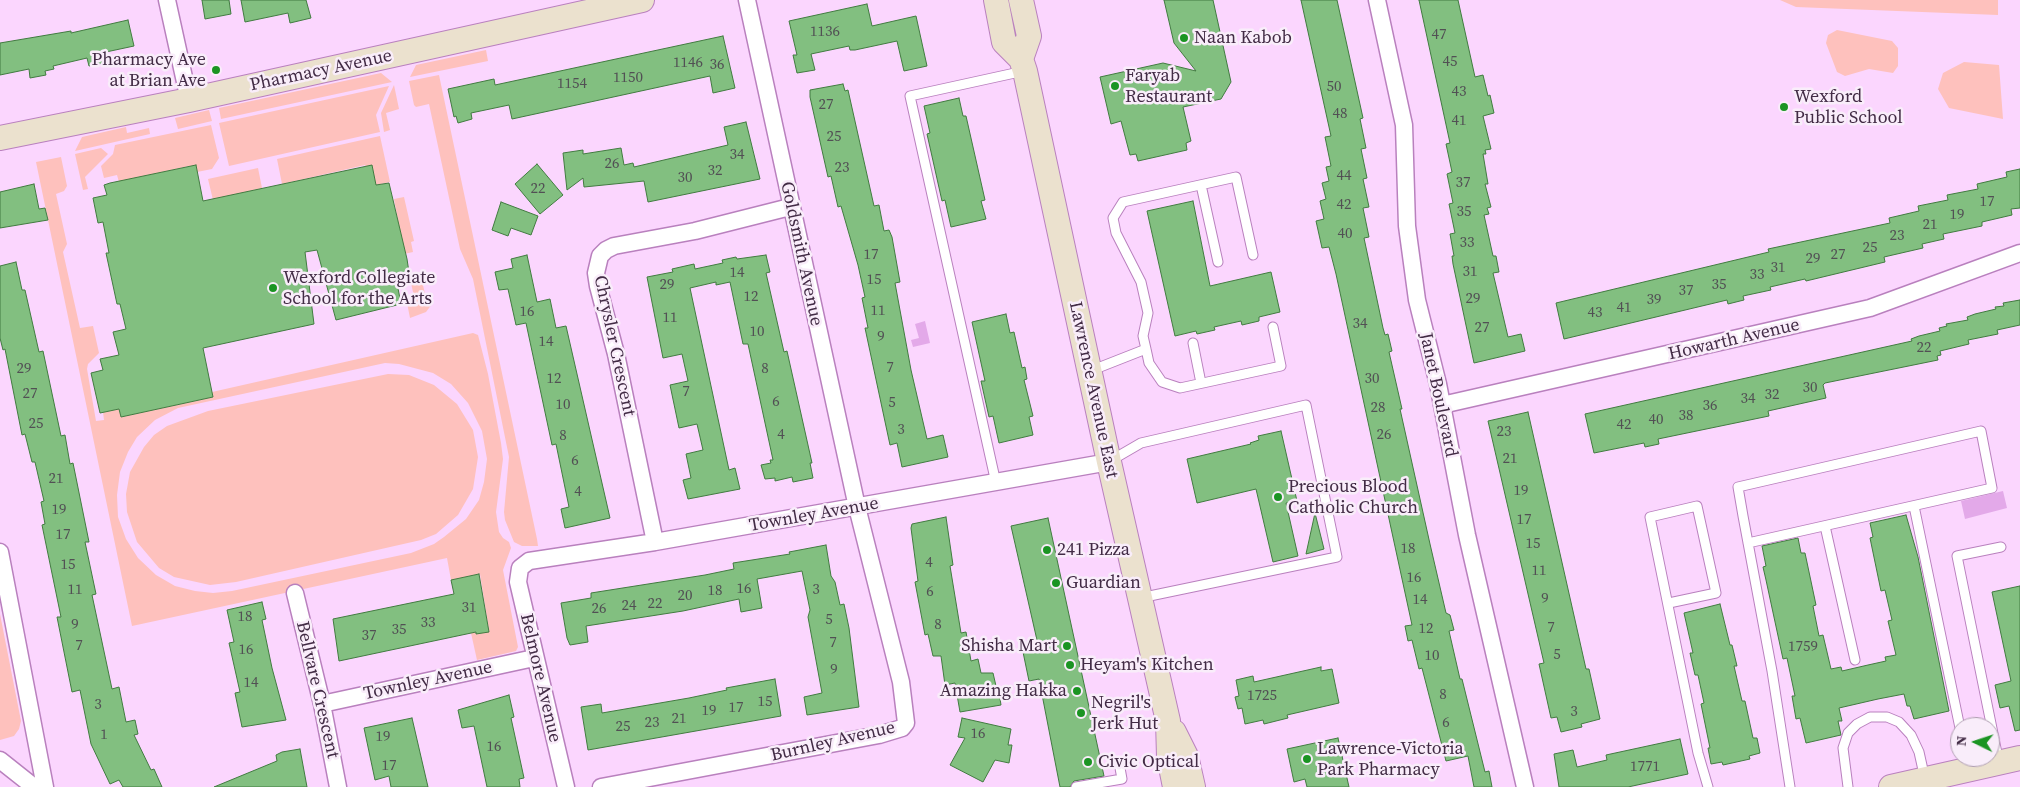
<!DOCTYPE html>
<style>
body{margin:0}
#map{position:relative;width:2020px;height:787px;overflow:hidden;background:#fbd6fe;font-family:"Source Serif 4",serif}
canvas{display:block}
.north{position:absolute;left:1950px;top:717px;width:50px;height:50px;box-sizing:border-box;background:#f9edfa;border:1px solid #b09fb2;border-radius:50%;rotate:274deg;font-size:14px;font-weight:700;line-height:20px;text-align:center;color:#422b45}
.north::after{content:'';display:block;margin:auto;width:18px;height:22px;background:#1b9423;clip-path:polygon(50% 0,100% 100%,50% 72%,0 100%)}
</style>
<div id="map">
<canvas width="2020" height="787"></canvas>
<div class="north">N</div>
</div>
<script>
const context = document.querySelector('canvas').getContext('2d');
context.lineJoin = 'round';
function paint(path, color) { context.fillStyle = color; context.fill(path, 'evenodd'); }
const toPath = rows => new Path2D(rows.map(r => 'M' + r).join(''));
function trace(path, color, width, dash) { context.strokeStyle = color; context.lineWidth = width; context.lineCap = dash ? 'butt' : 'round'; context.setLineDash(dash || []); context.stroke(path); }
function write(font, color, halo, rows, align = 'center') {
  context.font = font + ' "Source Serif 4",serif'; context.lineWidth = 5; context.setLineDash([]); context.textBaseline = 'middle'; context.strokeStyle = halo; context.fillStyle = color; for (const [text, x, y, turn = 0] of rows) {
    context.save(); context.translate(x, y); context.rotate((+turn || 0) * Math.PI / 180); context.textAlign = isNaN(turn) ? turn : align; if (halo) context.strokeText(text, 0, 0); context.fillText(text, 0, 0); context.restore();
  }
}
const green = toPath([
 [1780,0,1998,0,1998,15,1796,7],
 [1837,30,1892,41,1898,48,1898,66,1893,73,1869,69,1845,76,1837,72,1826,43,1828,35],
 [486,50,488,61,410,77,416,65],
 [1964,62,1999,65,2003,119,1949,108,1938,89,1943,73],
 [381,73,392,82,221,119,219,108],
 [439,75,537,539,538,546,522,546,514,542,505,520,504,512,509,457,473,279,460,249,429,104,416,107,414,105,409,81],
 [394,85,399,109,386,113,390,130,384,132,381,113],
 [389,86,376,115,380,132,229,166,219,123],
 [209,110,212,121,178,129,175,118],
 [211,125,219,158,212,169,197,172,189,166,119,182,117,175,104,178,101,166,113,154,115,145],
 [126,127,127,133,149,128,150,134,75,151,82,137],
 [380,136,390,182,376,185,365,165,282,184,277,159],
 [101,148,108,154,85,177,88,189,83,190,75,154],
 [61,157,67,186,64,191,56,194,67,244,63,252,80,328,93,326,99,353,88,364,87,369,96,421,104,420,103,412,119,409,121,417,213,397,212,392,473,333,478,335,488,374,501,443,503,459,496,512,499,532,503,538,509,542,511,548,503,570,518,647,516,651,477,660,471,633,489,631,480,574,451,580,447,558,132,626,36,162],
 [385,363,399,364,433,373,451,384,468,403,482,431,487,459,484,482,479,500,466,519,444,537,434,544,411,553,232,591,213,593,195,591,175,586,156,575,138,558,126,539,118,517,117,495,120,472,128,452,137,437,155,420,178,408],
 [258,168,262,188,213,200,208,179],
 [404,197,414,241,411,242,413,252,404,254,394,199],
 [422,281,426,298,432,297,432,304,426,312,410,318,407,303,415,301,411,283],
 [388,374,409,375,434,385,457,404,473,430,478,457,473,489,458,515,436,534,421,540,236,582,210,585,174,577,159,568,137,542,127,512,126,494,130,472,144,447,154,435,167,426,208,411],
 [0,614,21,721,19,729,14,736,0,740]
]);
const water = toPath([
 [925,321,930,343,913,347,911,340,919,338,915,324],
 [2003,491,2007,508,1965,519,1961,501]
]);
const building = toPath([
 [202,0,229,0,231,14,205,19,202,0],
 [241,0,306,0,311,18,290,23,288,13,245,22,241,0],
 [1164,0,1213,0,1231,82,1221,99,1183,107,1191,141,1186,143,1187,150,1138,161,1136,154,1130,155,1121,121,1111,124,1100,77,1163,63,1196,71,1174,43,1164,0],
 [1301,0,1337,0,1363,118,1360,119,1366,148,1361,149,1367,178,1363,179,1369,207,1363,208,1369,237,1364,238,1383,328,1385,335,1388,334,1392,351,1389,352,1402,409,1400,409,1430,544,1446,613,1450,615,1454,630,1449,631,1460,679,1462,679,1485,772,1489,771,1492,787,1474,787,1468,756,1446,761,1422,668,1419,669,1412,640,1408,641,1405,626,1412,625,1336,274,1329,247,1322,248,1316,221,1324,219,1320,201,1326,199,1322,183,1329,181,1326,167,1331,166,1325,137,1331,136,1301,0],
 [1419,0,1458,0,1475,77,1483,75,1488,96,1490,95,1494,113,1483,116,1491,149,1485,150,1486,154,1483,154,1488,184,1485,184,1491,207,1487,208,1489,214,1484,215,1493,256,1496,256,1499,272,1493,273,1508,337,1521,334,1525,351,1474,363,1453,264,1452,256,1454,256,1450,234,1455,233,1449,204,1453,203,1447,174,1452,172,1446,144,1450,143,1419,0],
 [867,4,872,26,916,16,927,66,904,71,897,41,855,50,850,50,849,46,811,54,815,70,797,73,793,55,797,55,789,21,867,4],
 [128,20,134,46,106,52,109,62,89,66,87,58,53,66,54,69,45,71,46,75,30,78,29,69,0,75,0,43,71,31,71,33,128,20],
 [723,36,735,88,713,93,710,76,512,119,509,105,471,113,472,119,458,123,456,116,454,117,448,89,494,79,495,85,723,36],
 [843,84,845,91,848,90,874,206,879,205,884,231,889,230,892,237,900,282,895,283,911,370,927,439,943,435,948,457,902,467,897,443,890,445,865,328,868,328,862,298,865,297,858,265,841,206,838,207,831,176,828,177,810,97,810,90,843,84],
 [959,98,963,116,966,116,985,200,981,201,986,219,951,227,945,200,942,201,927,134,930,133,924,106,959,98],
 [746,122,760,179,648,202,644,181,584,187,583,178,567,190,563,153,583,150,583,154,621,148,624,165,633,163,634,167,728,145,724,127,746,122],
 [537,164,563,195,540,214,515,184,537,164],
 [196,165,203,201,372,165,376,185,389,183,407,259,410,279,397,283,401,304,336,320,317,250,305,252,314,324,203,348,213,397,121,417,119,409,100,413,91,373,103,370,100,359,119,355,113,332,126,329,120,304,117,304,106,253,109,253,103,222,98,223,93,198,107,195,104,185,110,183,196,165],
 [2020,169,2020,208,2011,209,2012,215,1982,222,1982,226,1943,234,1944,239,1922,244,1923,248,1884,257,1885,262,1806,281,1805,279,1770,287,1771,290,1743,296,1744,300,1728,304,1727,300,1564,339,1556,303,1769,252,1768,249,1890,223,1889,218,1919,211,1918,206,1948,200,1947,195,1978,189,1977,184,2007,177,2006,172,2020,169],
 [34,184,39,209,45,208,48,220,0,228,0,192,34,184],
 [1193,201,1210,286,1271,272,1280,312,1259,317,1259,321,1242,325,1241,321,1214,327,1215,330,1197,334,1196,331,1175,336,1147,211,1193,201],
 [501,202,538,216,531,235,511,228,508,236,492,230,501,202],
 [527,255,537,302,550,299,556,328,566,326,610,518,565,528,561,509,569,507,556,444,552,445,526,323,516,325,508,289,499,290,495,272,513,268,511,259,527,255],
 [766,255,770,272,766,273,784,352,787,351,812,463,810,463,813,478,793,482,792,477,775,481,775,478,765,479,761,465,771,463,770,460,773,460,748,344,743,344,730,282,716,285,716,282,690,288,729,470,735,468,740,489,688,499,683,480,691,478,686,454,703,450,697,424,679,428,670,385,688,381,682,354,663,358,647,277,673,272,672,269,694,264,695,269,723,263,722,260,736,257,737,259,766,255],
 [16,262,22,290,25,290,39,352,43,351,61,436,65,435,70,464,73,463,89,542,85,542,96,594,92,595,112,689,119,687,126,722,135,720,138,734,134,735,151,770,154,769,162,787,123,787,119,780,110,784,91,744,80,690,72,692,57,617,61,617,42,525,45,524,41,502,44,501,35,462,32,462,25,434,22,435,5,349,3,350,0,338,0,266,16,262],
 [2020,300,2020,325,1997,330,1998,334,1968,340,1969,344,1940,351,1941,355,1937,356,1938,360,1825,383,1823,385,1826,398,1768,411,1769,416,1658,439,1659,444,1645,447,1644,443,1594,453,1585,414,1912,341,1911,339,1919,336,1940,331,1939,328,1947,326,1946,324,1968,320,1967,317,1975,314,1996,309,1995,307,2004,306,2003,303,2020,300],
 [1006,314,1010,333,1014,332,1022,368,1025,367,1027,379,1024,380,1033,416,1029,417,1033,435,999,443,993,416,989,417,981,381,985,381,972,322,1006,314],
 [1528,412,1575,620,1586,669,1589,669,1600,719,1581,724,1582,727,1561,732,1557,717,1551,718,1539,664,1544,663,1488,421,1528,412],
 [1281,431,1297,501,1286,503,1298,556,1273,562,1256,489,1197,503,1187,459,1251,444,1250,443,1259,440,1258,436,1281,431],
 [1315,513,1324,549,1306,554,1315,513],
 [1906,515,1918,557,1949,711,1914,719,1910,706,1907,706,1904,694,1878,699,1839,708,1842,721,1838,721,1841,735,1806,743,1800,718,1796,719,1792,696,1795,696,1787,658,1783,659,1766,580,1763,567,1766,566,1762,546,1798,538,1801,553,1805,553,1816,605,1813,606,1819,636,1823,635,1831,669,1841,667,1842,671,1868,665,1886,661,1885,657,1896,655,1888,621,1892,620,1885,590,1881,591,1870,538,1873,537,1870,523,1906,515],
 [946,517,953,565,950,566,961,633,966,632,971,661,978,659,981,673,993,673,996,686,998,686,1001,705,960,712,955,683,945,685,941,656,933,656,928,634,925,635,915,582,918,581,911,528,912,524,946,517],
 [1048,518,1104,776,1074,781,1070,787,1060,787,1039,679,1029,681,1023,652,1039,649,1011,526,1048,518],
 [826,545,831,576,835,582,840,605,844,604,849,628,859,707,807,715,804,697,822,693,808,617,810,610,802,571,757,579,762,608,741,612,739,599,683,611,586,626,588,642,570,645,567,638,561,603,591,598,591,593,705,575,734,569,733,563,790,554,789,552,826,545],
 [479,574,489,632,476,634,476,632,339,661,333,619,454,594,451,580,479,574],
 [2020,586,2020,730,2015,731,2009,706,2000,708,1995,685,2011,681,1992,592,2020,586],
 [262,602,266,619,262,620,272,668,286,720,242,727,235,693,240,692,229,643,234,642,227,610,262,602],
 [1720,604,1730,645,1732,645,1737,666,1734,666,1742,701,1745,701,1753,738,1757,738,1760,753,1749,756,1750,759,1723,765,1722,762,1711,764,1708,748,1710,748,1701,704,1704,703,1698,675,1695,675,1690,653,1693,653,1684,613,1720,604],
 [1321,667,1321,671,1332,669,1339,703,1287,715,1288,718,1264,724,1263,720,1245,724,1242,708,1238,709,1235,697,1239,696,1236,680,1253,676,1254,682,1321,667],
 [775,679,781,716,588,750,581,707,601,704,602,713,689,698,727,690,726,688,775,679],
 [509,695,514,717,511,718,524,778,519,779,520,787,487,787,474,726,462,728,458,710,509,695],
 [412,718,428,787,391,787,389,776,375,780,364,728,412,718],
 [962,718,1011,729,1008,745,1012,745,1009,763,995,760,983,782,950,765,965,738,958,737,962,718],
 [1338,738,1349,787,1307,787,1305,779,1294,782,1287,749,1338,738],
 [1680,739,1688,774,1628,787,1559,787,1554,754,1573,750,1577,767,1607,760,1606,755,1680,739],
 [300,749,307,787,214,787,277,761,276,755,282,752,300,749]
]);
const lane = toPath([
 [1201,185,1218,262],
 [1253,255,1236,177,1123,202,1113,218,1116,233,1141,282,1148,313,1143,336,1146,349,1149,363,1162,382,1180,388,1281,366,1273,327],
 [1193,343,1201,383],
 [1090,371,1146,349],
 [1110,461,1141,443,1306,405,1337,557,1140,598],
 [996,483,910,96,1024,71],
 [1914,506,1960,728],
 [1825,526,1855,660],
 [1748,543,1992,488,1981,431,1738,487,1743,516,1772,671,1790,787],
 [1669,603,1716,593,1697,506,1650,517,1698,753,1708,787],
 [1999,763,1957,556,2001,547],
 [1076,787,1122,779,1120,768],
 [1848,787,1843,748,1848,733,1857,724,1870,717,1887,717,1899,722,1911,735,1919,752,1925,779]
]);
const street = toPath([
 [167,0,189,100],
 [1377,0,1404,125,1407,226,1417,300,1438,384,1467,535,1525,787],
 [1442,405,1870,308,2020,253],
 [655,542,616,354,598,286,596,273,600,256,606,250,614,246,695,231,790,207],
 [0,552,45,787],
 [295,593,322,704,338,787],
 [322,704,534,658],
 [0,760,34,787],
 [566,787,518,582,520,568,529,561,655,542,1109,462],
 [601,787,879,735,902,728,906,723,901,682,857,507,747,0]
]);
const secondary = toPath([
 [996,0,1004,42,1021,59,1025,71,1109,462,1168,721,1169,757,1175,787],
 [1021,0,1029,36,1021,59],
 [0,138,189,100,642,0],
 [1174,732,1186,756,1193,787],
 [1891,787,2020,758]
]);
const markers = [
 [1184,38,5,"#1b9423"],
 [216,70,5,"#1b9423"],
 [1115,86,5,"#1b9423"],
 [1784,107,5,"#1b9423"],
 [273,288,5,"#1b9423"],
 [1278,497,5,"#1b9423"],
 [1047,550,5,"#1b9423"],
 [1056,583,5,"#1b9423"],
 [1067,646,5,"#1b9423"],
 [1070,665,5,"#1b9423"],
 [1077,691,5,"#1b9423"],
 [1081,713,5,"#1b9423"],
 [1307,759,5,"#1b9423"],
 [1088,762,5,"#1b9423"]
];
const numberNames = [
 ["1136",825,32],
 ["47",1439,35],
 ["45",1450,62],
 ["1146",688,63],
 ["36",717,65],
 ["1150",628,78],
 ["1154",572,84],
 ["50",1334,87],
 ["43",1459,92],
 ["27",826,105],
 ["48",1340,114],
 ["41",1459,121],
 ["25",834,137],
 ["34",737,155],
 ["26",612,164],
 ["23",842,168],
 ["32",715,171],
 ["44",1344,176],
 ["30",685,178],
 ["37",1463,183],
 ["22",538,189],
 ["17",1987,202],
 ["42",1344,205],
 ["35",1464,212],
 ["19",1957,215],
 ["21",1930,225],
 ["40",1345,234],
 ["23",1897,236],
 ["33",1467,243],
 ["25",1870,248],
 ["17",871,255],
 ["27",1838,255],
 ["29",1813,259],
 ["31",1778,268],
 ["31",1470,272],
 ["14",737,273],
 ["33",1757,275],
 ["15",874,280],
 ["29",667,285],
 ["35",1719,285],
 ["37",1686,291],
 ["12",751,297],
 ["29",1473,299],
 ["39",1654,300],
 ["41",1624,308],
 ["11",878,311],
 ["16",527,312],
 ["43",1595,313],
 ["11",670,318],
 ["34",1360,324],
 ["27",1482,328],
 ["10",757,332],
 ["9",881,337],
 ["14",546,342],
 ["22",1924,348],
 ["7",890,368],
 ["29",24,369],
 ["8",765,369],
 ["12",554,379],
 ["30",1372,379],
 ["30",1810,388],
 ["7",686,392],
 ["27",30,394],
 ["32",1772,395],
 ["34",1748,399],
 ["6",776,402],
 ["5",892,403],
 ["10",563,405],
 ["36",1710,406],
 ["28",1378,408],
 ["38",1686,416],
 ["40",1656,420],
 ["25",36,424],
 ["42",1624,425],
 ["3",901,430],
 ["23",1504,432],
 ["4",781,435],
 ["26",1384,435],
 ["8",563,436],
 ["21",1510,459],
 ["6",575,461],
 ["21",56,479],
 ["19",1521,491],
 ["4",578,492],
 ["19",59,510],
 ["17",1524,520],
 ["17",63,535],
 ["15",1533,544],
 ["18",1408,549],
 ["4",929,563],
 ["15",68,565],
 ["11",1539,571],
 ["16",1414,578],
 ["16",744,589],
 ["11",75,590],
 ["3",816,590],
 ["18",715,591],
 ["6",930,592],
 ["20",685,596],
 ["9",1545,599],
 ["14",1420,600],
 ["22",655,604],
 ["24",629,606],
 ["31",469,608],
 ["26",599,609],
 ["18",245,617],
 ["5",829,620],
 ["33",428,623],
 ["9",75,625],
 ["8",938,625],
 ["7",1551,628],
 ["12",1426,629],
 ["35",399,630],
 ["37",369,636],
 ["7",833,643],
 ["7",79,646],
 ["1759",1803,647],
 ["16",246,650],
 ["5",1557,655],
 ["10",1432,656],
 ["9",834,670],
 ["14",251,683],
 ["8",1443,695],
 ["1725",1262,696],
 ["15",765,702],
 ["3",98,705],
 ["17",736,708],
 ["19",709,711],
 ["3",1574,712],
 ["21",679,719],
 ["23",652,723],
 ["6",1446,723],
 ["25",623,727],
 ["16",978,734],
 ["1",104,735],
 ["19",383,737],
 ["16",494,747],
 ["17",389,766],
 ["1771",1645,767]
];
const poiNames = [
 ["Naan Kabob",1194,38],
 ["Pharmacy Ave",206,60,"right"],
 ["at Brian Ave",206,81,"right"],
 ["Faryab",1125,76],
 ["Restaurant",1125,97],
 ["Wexford",1794,97],
 ["Public School",1794,118],
 ["Wexford Collegiate",283,278],
 ["School for the Arts",283,299],
 ["Precious Blood",1288,487],
 ["Catholic Church",1288,508],
 ["241 Pizza",1057,550],
 ["Guardian",1066,583],
 ["Shisha Mart",1057,646,"right"],
 ["Heyam's Kitchen",1080,665],
 ["Amazing Hakka",1067,691,"right"],
 ["Negril's",1091,703],
 ["Jerk Hut",1091,724],
 ["Lawrence-Victoria",1317,749],
 ["Park Pharmacy",1317,770],
 ["Civic Optical",1098,762]
];
const streetNames = [
 ["Pharmacy Avenue",321,71,-12],
 ["Goldsmith Avenue",801,254,78],
 ["Howarth Avenue",1734,340,-13],
 ["Chrysler Crescent",614,346,78],
 ["Lawrence Avenue East",1093,390,78],
 ["Janet Boulevard",1438,395,78],
 ["Townley Avenue",814,515,-10],
 ["Belmore Avenue",540,678,77],
 ["Townley Avenue",428,681,-12],
 ["Bellvare Crescent",317,690,77],
 ["Burnley Avenue",833,742,-13]
];
paint(green, '#fec1bd');
paint(water, '#e3a9e9');
paint(building, '#82bf80');
trace(building, '#417b40', 1);
trace(lane, '#b980be', 11);
trace(street, '#b980be', 19);
trace(secondary, '#b980be', 26);
trace(lane, '#fff', 9);
trace(street, '#fff', 16);
trace(secondary, '#ebe1ce', 24);
for (const [x, y, r, color] of markers) { const dot = new Path2D(); dot.arc(x, y, r, 0, 2 * Math.PI); context.fillStyle = color; context.fill(dot); trace(dot, '#f9edfa', 2); }
write('15px', '#525054', null, numberNames);
write('18px', '#422b45', '#f9edfa', poiNames, 'left');
write('18px', '#422b45', '#f9edfa', streetNames);
</script>
